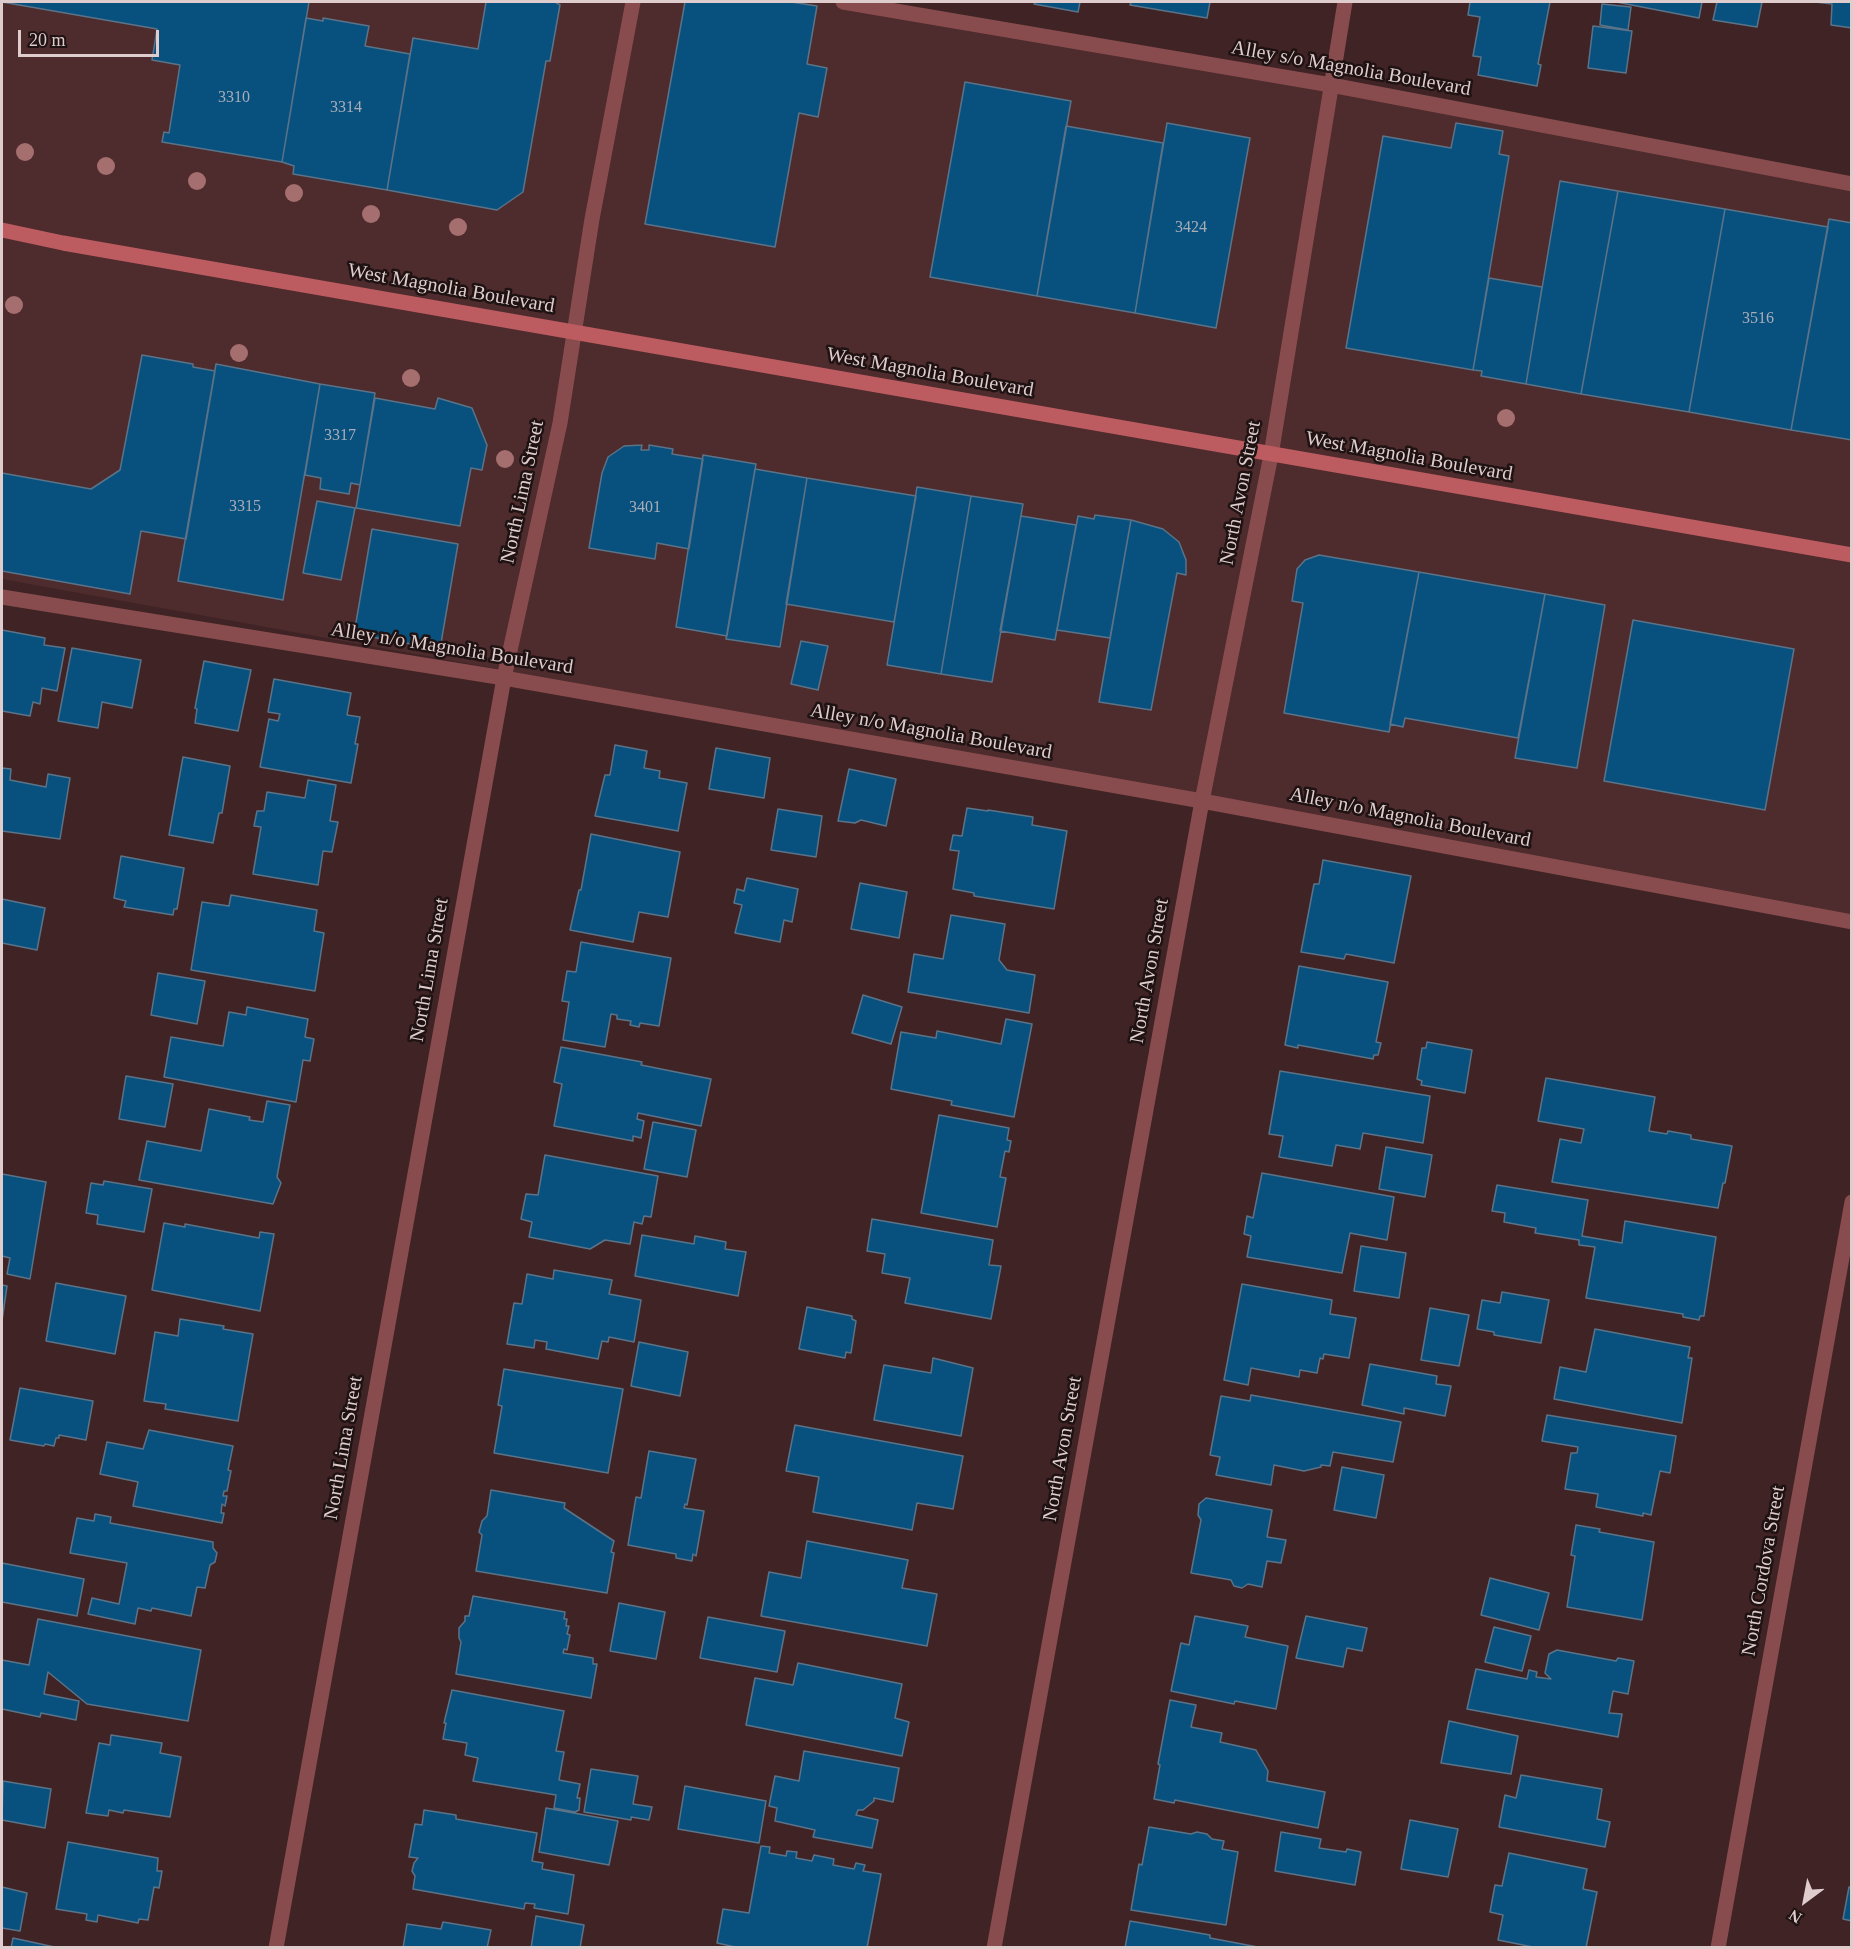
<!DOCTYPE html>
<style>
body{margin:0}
#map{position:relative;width:1853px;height:1949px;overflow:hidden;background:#402425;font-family:"Times New Roman",serif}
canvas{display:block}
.frame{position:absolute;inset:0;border:3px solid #dfcccc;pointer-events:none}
.north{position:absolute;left:1775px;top:1871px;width:60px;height:60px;-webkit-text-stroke:4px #1f1212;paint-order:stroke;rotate:212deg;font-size:16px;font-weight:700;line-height:24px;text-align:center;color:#dfcccc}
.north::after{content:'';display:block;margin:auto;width:21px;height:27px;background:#dfcccc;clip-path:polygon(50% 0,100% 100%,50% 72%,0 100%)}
.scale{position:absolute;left:18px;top:30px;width:141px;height:27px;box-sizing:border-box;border:3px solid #dfcccc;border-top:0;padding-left:8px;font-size:18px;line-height:21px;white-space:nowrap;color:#dfcccc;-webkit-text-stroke:4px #1f1212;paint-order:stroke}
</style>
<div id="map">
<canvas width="1853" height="1949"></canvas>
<div class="frame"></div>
<div class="north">N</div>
<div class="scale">20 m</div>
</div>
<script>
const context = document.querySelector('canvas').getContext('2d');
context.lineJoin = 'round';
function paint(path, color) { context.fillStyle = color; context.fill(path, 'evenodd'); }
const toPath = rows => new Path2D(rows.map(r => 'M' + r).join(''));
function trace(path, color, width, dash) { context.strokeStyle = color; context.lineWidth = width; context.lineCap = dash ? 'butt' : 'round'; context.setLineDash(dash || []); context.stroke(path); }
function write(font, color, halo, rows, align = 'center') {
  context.font = font + ' "Times New Roman",serif'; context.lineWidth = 5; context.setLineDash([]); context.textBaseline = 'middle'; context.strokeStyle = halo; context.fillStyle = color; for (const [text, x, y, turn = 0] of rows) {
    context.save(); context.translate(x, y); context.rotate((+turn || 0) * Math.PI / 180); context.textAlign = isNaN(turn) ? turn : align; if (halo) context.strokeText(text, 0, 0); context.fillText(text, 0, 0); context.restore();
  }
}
const built = toPath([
 [2,2,843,2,1851,184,1851,915,2,579]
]);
const building = toPath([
 [2,2,309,2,282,162,162,142,164,132,169,133,180,65,152,60,157,29,2,2],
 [486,2,555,2,560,5,550,61,546,61,523,192,497,210,387,190,413,38,478,49,486,2],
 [685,2,791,2,817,6,807,64,827,68,818,117,799,113,775,247,645,224,685,2],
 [1035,2,1080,2,1078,12,1034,4,1035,2],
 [1131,2,1210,2,1207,18,1130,5,1131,2],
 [1470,2,1550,2,1538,64,1541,65,1537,86,1478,75,1481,57,1473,56,1480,17,1468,15,1470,2],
 [1616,2,1702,2,1699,18,1616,2],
 [1717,2,1762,2,1757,27,1713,20,1717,2],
 [1815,2,1852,2,1852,28,1831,25,1832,4,1815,2],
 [1602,4,1631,7,1628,30,1600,25,1602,4],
 [306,18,323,21,323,18,369,26,365,46,410,54,387,190,293,174,294,166,282,162,306,18],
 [1593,26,1632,31,1626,73,1588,68,1593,26],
 [965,82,1071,101,1037,296,930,277,965,82],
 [1167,123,1250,138,1216,328,1135,313,1167,123],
 [1456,123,1503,131,1499,154,1509,156,1473,370,1346,348,1383,136,1451,148,1456,123],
 [1066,126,1163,143,1135,313,1037,296,1066,126],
 [1560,181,1618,191,1581,394,1526,384,1560,181],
 [1618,191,1725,209,1689,412,1581,394,1618,191],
 [1725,209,1828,227,1791,430,1689,412,1725,209],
 [1829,219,1852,223,1852,440,1791,430,1829,219],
 [1489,278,1542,287,1526,384,1481,376,1482,371,1473,370,1489,278],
 [142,355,193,364,193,367,215,371,186,539,141,531,130,594,2,571,2,473,91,489,120,470,142,355],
 [216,364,320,384,283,600,178,581,216,364],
 [320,384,375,393,360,485,351,483,349,494,320,489,321,478,305,475,320,384],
 [375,398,435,409,438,398,472,408,487,445,482,470,471,468,460,526,356,508,375,398],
 [642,445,641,450,649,450,649,445,673,449,672,454,703,459,689,549,657,543,655,559,589,548,602,473,608,457,624,446,642,445],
 [703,455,756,464,727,636,676,627,703,455],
 [755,469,807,478,780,647,726,639,755,469],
 [807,478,916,496,894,622,786,604,807,478],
 [917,487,971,496,941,674,887,665,917,487],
 [971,496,1023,504,992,682,941,674,971,496],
 [317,501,355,508,341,580,303,573,317,501],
 [1095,515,1131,520,1110,638,1057,630,1078,516,1094,519,1095,515],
 [1021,516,1076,525,1055,640,1000,631,1021,516],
 [1131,520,1163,529,1179,542,1186,560,1186,575,1177,573,1151,710,1099,702,1131,520],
 [372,529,458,544,440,649,354,634,372,529],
 [1319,555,1419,572,1389,732,1284,713,1303,603,1292,601,1297,569,1305,560,1319,555],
 [1419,572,1545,594,1518,738,1405,718,1403,727,1390,724,1419,572],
 [1545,594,1605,605,1577,768,1515,758,1545,594],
 [1633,620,1794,649,1765,810,1604,781,1633,620],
 [2,630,45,638,44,645,65,648,57,691,42,688,40,704,33,702,30,716,2,711,2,630],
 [801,641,828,646,818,690,791,684,801,641],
 [72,648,141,660,132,708,102,702,98,728,58,721,72,648],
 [204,661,251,670,238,731,195,723,197,709,195,708,204,661],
 [274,679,351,693,347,715,360,717,355,744,358,744,351,783,260,767,269,719,278,721,280,714,268,712,274,679],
 [615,745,647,751,644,768,660,771,659,778,687,783,678,831,595,816,605,775,610,775,615,745],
 [716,748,770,758,764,798,709,789,716,748],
 [183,757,230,766,222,813,219,813,213,843,169,835,183,757],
 [2,768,11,769,10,780,46,787,48,774,70,778,60,839,2,831,2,768],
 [849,769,896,779,886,826,861,820,855,823,838,821,849,769],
 [308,780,336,785,330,821,338,822,332,852,323,851,318,885,253,874,261,827,254,826,257,811,264,811,267,792,305,798,308,780],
 [967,808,988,811,988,810,1033,817,1032,825,1067,831,1054,909,974,896,974,893,953,889,959,851,950,850,953,835,962,836,967,808],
 [778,809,822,816,816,857,771,850,778,809],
 [591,834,680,852,668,917,639,912,633,942,570,930,579,890,581,890,591,834],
 [121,856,184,868,177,909,174,909,173,915,124,907,126,901,114,898,121,856],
 [1323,860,1411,876,1394,963,1346,954,1344,959,1301,952,1314,884,1319,884,1323,860],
 [747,878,798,889,792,922,784,920,780,942,735,933,742,905,734,903,737,889,744,891,747,878],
 [860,883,907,892,899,938,851,929,860,883],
 [231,895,317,910,314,931,324,933,315,991,191,970,202,902,229,906,231,895],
 [2,899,45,908,37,950,2,943,2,899],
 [951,915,1005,924,999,960,1007,970,1035,975,1029,1013,908,992,914,954,943,959,951,915],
 [581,942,671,958,659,1026,640,1023,639,1027,630,1025,631,1021,617,1019,617,1015,611,1014,605,1047,563,1040,569,1002,562,1001,567,971,576,972,581,942],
 [1299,966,1388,982,1376,1042,1381,1043,1378,1055,1374,1055,1373,1059,1298,1045,1298,1048,1285,1045,1299,966],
 [158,973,205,981,197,1024,151,1015,158,973],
 [863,995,902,1007,891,1044,852,1033,863,995],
 [247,1007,308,1019,305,1037,314,1039,310,1061,303,1060,296,1102,164,1077,171,1037,223,1046,229,1012,246,1015,247,1007],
 [1006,1019,1032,1024,1014,1117,951,1105,952,1101,891,1089,901,1032,936,1038,937,1031,1001,1044,1006,1019],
 [1427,1042,1472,1050,1465,1093,1421,1085,1422,1081,1417,1079,1422,1048,1426,1048,1427,1042],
 [561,1047,642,1062,641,1065,711,1079,701,1126,638,1113,637,1119,644,1121,641,1138,633,1136,633,1141,554,1126,562,1084,554,1082,561,1047],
 [1280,1071,1430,1096,1423,1143,1363,1133,1360,1149,1336,1145,1332,1166,1279,1157,1283,1136,1269,1134,1280,1071],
 [126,1076,173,1084,165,1127,119,1119,126,1076],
 [1546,1078,1655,1097,1649,1131,1667,1134,1668,1131,1691,1135,1691,1139,1732,1146,1725,1183,1723,1183,1718,1208,1552,1182,1560,1139,1581,1143,1584,1129,1538,1121,1546,1078],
 [267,1101,290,1105,277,1177,281,1183,273,1204,139,1180,147,1141,201,1151,209,1109,250,1117,249,1120,263,1122,267,1101],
 [939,1115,1009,1128,1007,1140,1011,1141,1009,1152,1005,1151,1000,1177,1006,1178,997,1227,921,1213,939,1115],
 [653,1122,696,1130,687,1177,644,1169,653,1122],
 [1386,1147,1432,1155,1425,1197,1379,1189,1386,1147],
 [545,1155,658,1176,651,1217,644,1216,642,1224,634,1222,630,1244,605,1240,590,1249,529,1237,532,1222,521,1219,526,1194,538,1195,545,1155],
 [1262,1173,1394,1197,1387,1240,1350,1233,1342,1273,1247,1257,1251,1236,1244,1234,1247,1216,1253,1218,1262,1173],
 [2,1174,46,1182,30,1279,7,1274,10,1258,2,1256,2,1174],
 [104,1181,152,1189,144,1232,97,1224,98,1215,86,1213,91,1183,103,1185,104,1181],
 [1497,1185,1588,1200,1582,1236,1622,1243,1625,1221,1716,1237,1704,1316,1700,1316,1699,1320,1683,1317,1683,1314,1586,1298,1595,1247,1579,1245,1579,1240,1535,1233,1536,1228,1504,1222,1505,1213,1492,1211,1497,1185],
 [872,1219,993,1240,989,1265,1001,1266,991,1319,905,1303,910,1278,882,1273,885,1254,867,1251,872,1219],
 [164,1223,185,1227,185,1224,259,1238,260,1232,274,1234,260,1311,152,1290,164,1223],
 [642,1235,694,1244,695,1236,726,1242,725,1249,746,1252,738,1296,635,1276,642,1235],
 [1361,1246,1406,1253,1399,1298,1354,1291,1361,1246],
 [554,1270,612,1280,609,1294,641,1300,634,1342,609,1337,608,1342,602,1341,598,1359,546,1349,547,1342,535,1340,534,1348,507,1344,514,1303,522,1304,527,1274,553,1279,554,1270],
 [56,1283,126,1296,115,1354,46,1341,56,1283],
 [1242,1284,1332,1300,1330,1314,1356,1318,1349,1358,1324,1354,1323,1359,1320,1358,1317,1373,1300,1370,1299,1377,1251,1368,1248,1385,1224,1380,1242,1284],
 [2,1285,7,1286,2,1321,2,1285],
 [1502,1292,1549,1300,1541,1343,1494,1335,1494,1332,1477,1329,1482,1300,1500,1303,1502,1292],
 [807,1307,852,1316,852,1319,856,1321,851,1353,846,1352,845,1358,799,1349,807,1307],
 [1430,1308,1469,1315,1459,1366,1421,1360,1430,1308],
 [180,1319,224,1326,223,1329,253,1334,238,1421,165,1409,166,1404,144,1401,155,1332,178,1336,180,1319],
 [1595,1329,1690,1347,1688,1358,1692,1358,1682,1423,1554,1399,1560,1367,1586,1372,1595,1329],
 [639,1342,688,1352,680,1396,631,1386,639,1342],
 [933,1358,973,1368,961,1436,874,1420,884,1365,931,1373,933,1358],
 [1370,1364,1437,1376,1436,1384,1451,1386,1445,1416,1404,1408,1404,1414,1362,1405,1370,1364],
 [504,1369,623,1389,608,1473,494,1453,502,1406,498,1405,504,1369],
 [20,1388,93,1401,86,1440,59,1435,59,1438,56,1438,54,1446,45,1444,44,1446,10,1440,20,1388],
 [1251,1395,1401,1422,1393,1462,1333,1452,1330,1466,1321,1465,1321,1467,1304,1471,1274,1465,1271,1485,1216,1475,1220,1457,1210,1455,1221,1396,1250,1401,1251,1395],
 [1547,1415,1676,1436,1670,1473,1660,1471,1651,1515,1643,1513,1643,1516,1596,1507,1598,1494,1565,1489,1571,1453,1577,1453,1578,1447,1542,1441,1547,1415],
 [795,1425,963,1456,953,1509,917,1503,912,1530,813,1512,819,1477,786,1471,795,1425],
 [149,1430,233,1446,228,1470,231,1471,227,1491,224,1491,223,1496,227,1496,225,1506,222,1504,221,1513,224,1513,222,1523,133,1506,138,1482,100,1474,107,1442,143,1449,149,1430],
 [649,1451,696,1459,687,1505,685,1504,684,1508,704,1511,696,1556,693,1554,692,1561,676,1558,676,1554,628,1545,636,1497,641,1498,649,1451],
 [1342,1467,1384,1475,1376,1518,1334,1510,1342,1467],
 [491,1490,565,1503,564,1508,614,1541,611,1552,614,1553,607,1593,476,1571,482,1535,479,1532,482,1521,487,1516,491,1490],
 [1206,1498,1272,1510,1267,1537,1286,1540,1281,1563,1267,1561,1262,1587,1248,1584,1242,1588,1234,1586,1231,1580,1191,1573,1201,1520,1198,1515,1199,1504,1206,1498],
 [95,1514,111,1517,110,1523,213,1542,213,1548,217,1553,215,1562,210,1565,205,1588,197,1587,191,1616,152,1608,151,1611,138,1608,135,1624,88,1614,92,1598,119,1604,127,1563,70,1553,77,1518,94,1521,95,1514],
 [1576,1525,1600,1529,1599,1532,1654,1542,1642,1620,1567,1607,1575,1556,1571,1555,1576,1525],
 [807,1541,908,1560,902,1588,937,1594,927,1646,761,1616,769,1572,801,1578,807,1541],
 [2,1563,84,1579,77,1616,2,1602,2,1563],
 [1490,1578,1549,1593,1539,1630,1481,1615,1490,1578],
 [473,1596,565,1612,564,1619,567,1619,566,1626,569,1626,567,1634,570,1635,567,1650,564,1649,563,1653,593,1658,593,1664,597,1664,591,1698,456,1674,461,1642,459,1638,459,1628,465,1621,465,1616,469,1616,473,1596],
 [619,1603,665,1612,656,1659,610,1651,619,1603],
 [1195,1616,1248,1626,1245,1637,1288,1646,1276,1709,1235,1701,1234,1704,1171,1691,1181,1643,1189,1645,1195,1616],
 [1306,1616,1367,1628,1362,1651,1347,1648,1343,1667,1296,1658,1306,1616],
 [708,1617,785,1631,777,1672,700,1658,708,1617],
 [38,1619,201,1650,188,1721,87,1704,48,1672,44,1694,79,1701,76,1720,41,1713,40,1717,2,1709,2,1660,29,1665,38,1619],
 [1494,1627,1531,1636,1522,1671,1485,1662,1494,1627],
 [1557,1650,1616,1661,1618,1658,1634,1661,1628,1694,1613,1691,1609,1713,1622,1714,1618,1737,1467,1709,1476,1669,1527,1679,1529,1670,1537,1672,1536,1677,1551,1679,1545,1673,1549,1654,1557,1650],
 [798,1663,902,1684,895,1718,909,1722,902,1756,746,1725,755,1678,793,1685,798,1663],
 [452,1690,564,1711,556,1751,564,1752,559,1780,580,1784,577,1798,580,1798,579,1810,575,1812,554,1808,556,1795,473,1781,478,1758,465,1755,467,1743,443,1739,446,1723,444,1723,452,1690],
 [1170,1700,1196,1705,1191,1727,1222,1733,1220,1742,1256,1750,1268,1771,1267,1781,1325,1792,1318,1828,1175,1800,1174,1803,1154,1799,1160,1765,1158,1764,1170,1700],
 [1449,1721,1518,1736,1511,1774,1441,1763,1449,1721],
 [111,1735,162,1743,160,1753,181,1757,170,1817,124,1810,123,1813,109,1810,108,1816,86,1813,99,1743,110,1745,111,1735],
 [804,1751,899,1768,893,1802,874,1798,874,1801,863,1810,858,1810,856,1815,878,1820,872,1848,813,1837,815,1830,775,1821,777,1808,769,1806,775,1776,799,1781,804,1751],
 [591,1769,638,1776,633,1804,652,1807,649,1820,631,1817,631,1820,584,1812,591,1769],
 [1521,1775,1602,1789,1597,1819,1610,1822,1605,1847,1499,1827,1505,1795,1516,1798,1521,1775],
 [3,1781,51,1789,45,1828,2,1820,3,1781],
 [685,1786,766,1801,759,1843,678,1829,685,1786],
 [546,1808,618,1821,609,1865,539,1852,546,1808],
 [424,1810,456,1815,456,1819,537,1833,532,1861,543,1863,542,1869,574,1875,568,1914,534,1908,535,1904,525,1903,524,1909,413,1889,415,1876,412,1871,414,1863,418,1858,409,1857,415,1824,422,1825,424,1810],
 [1410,1820,1458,1829,1448,1877,1401,1869,1410,1820],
 [1149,1827,1191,1834,1197,1832,1207,1834,1212,1839,1224,1841,1222,1849,1238,1852,1226,1925,1131,1910,1139,1864,1142,1865,1149,1827],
 [1281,1832,1321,1839,1319,1848,1346,1852,1347,1849,1361,1852,1355,1885,1275,1871,1281,1832],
 [68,1842,158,1858,157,1871,162,1871,159,1888,154,1887,148,1920,139,1919,138,1923,98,1915,97,1922,86,1920,87,1914,56,1909,68,1842],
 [761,1846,770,1847,769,1853,786,1856,787,1851,797,1852,796,1858,812,1861,814,1855,834,1859,833,1865,854,1869,856,1863,865,1865,863,1871,881,1874,867,1948,740,1948,717,1943,723,1909,749,1913,761,1846],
 [1509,1853,1587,1869,1583,1889,1597,1892,1586,1948,1538,1948,1498,1940,1503,1915,1490,1912,1495,1885,1502,1886,1509,1853],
 [2,1887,27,1893,20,1931,2,1928,2,1887],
 [1849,1887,1852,1888,1852,1921,1843,1919,1849,1887],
 [536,1916,584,1925,580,1948,531,1948,536,1916],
 [1130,1921,1210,1935,1210,1938,1263,1948,1125,1948,1130,1921],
 [443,1922,491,1930,487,1948,403,1948,407,1924,441,1929,443,1922],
 [13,1938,59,1948,11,1948,13,1938]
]);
const service = toPath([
 [843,2,1331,85,1852,184],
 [2,597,504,678,1202,801,1852,922]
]);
const minor = toPath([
 [276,1948,504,678,560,423,592,219,633,2],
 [994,1948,1202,801,1271,455,1345,2],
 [1718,1948,1852,1202]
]);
const secondary = toPath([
 [2,230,63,243,1852,555]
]);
const trees = [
 [25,152],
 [106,166],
 [197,181],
 [294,193],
 [371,214],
 [458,227],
 [14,305],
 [239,353],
 [411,378],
 [1506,418],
 [505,459]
];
const numberNames = [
 ["3310",234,98],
 ["3314",346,108],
 ["3424",1191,228],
 ["3516",1758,319],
 ["3317",340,436],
 ["3315",245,507],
 ["3401",645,508]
];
const streetNames = [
 ["Alley s/o Magnolia Boulevard",1351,69,10],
 ["West Magnolia Boulevard",451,289,10],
 ["West Magnolia Boulevard",930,373,10],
 ["West Magnolia Boulevard",1409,457,10],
 ["North Lima Street",523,492,-78],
 ["North Avon Street",1241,493,-79],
 ["Alley n/o Magnolia Boulevard",452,649,9],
 ["Alley n/o Magnolia Boulevard",931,732,10],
 ["Alley n/o Magnolia Boulevard",1410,818,11],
 ["North Lima Street",430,970,-80],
 ["North Avon Street",1150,971,-80],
 ["North Lima Street",344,1448,-80],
 ["North Avon Street",1063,1449,-80],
 ["North Cordova Street",1764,1571,-80]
];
paint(built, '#4e2b2c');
paint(building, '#08517e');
trace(building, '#5b7388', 1.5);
trace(service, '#894c4e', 15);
trace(minor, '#894c4e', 15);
trace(secondary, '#bc5b60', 15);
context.fillStyle = '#a56e6f';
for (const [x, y] of trees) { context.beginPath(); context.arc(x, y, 9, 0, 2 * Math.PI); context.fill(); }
write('16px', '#a9adb8', null, numberNames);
write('20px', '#dfcccc', '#1f1212', streetNames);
</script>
